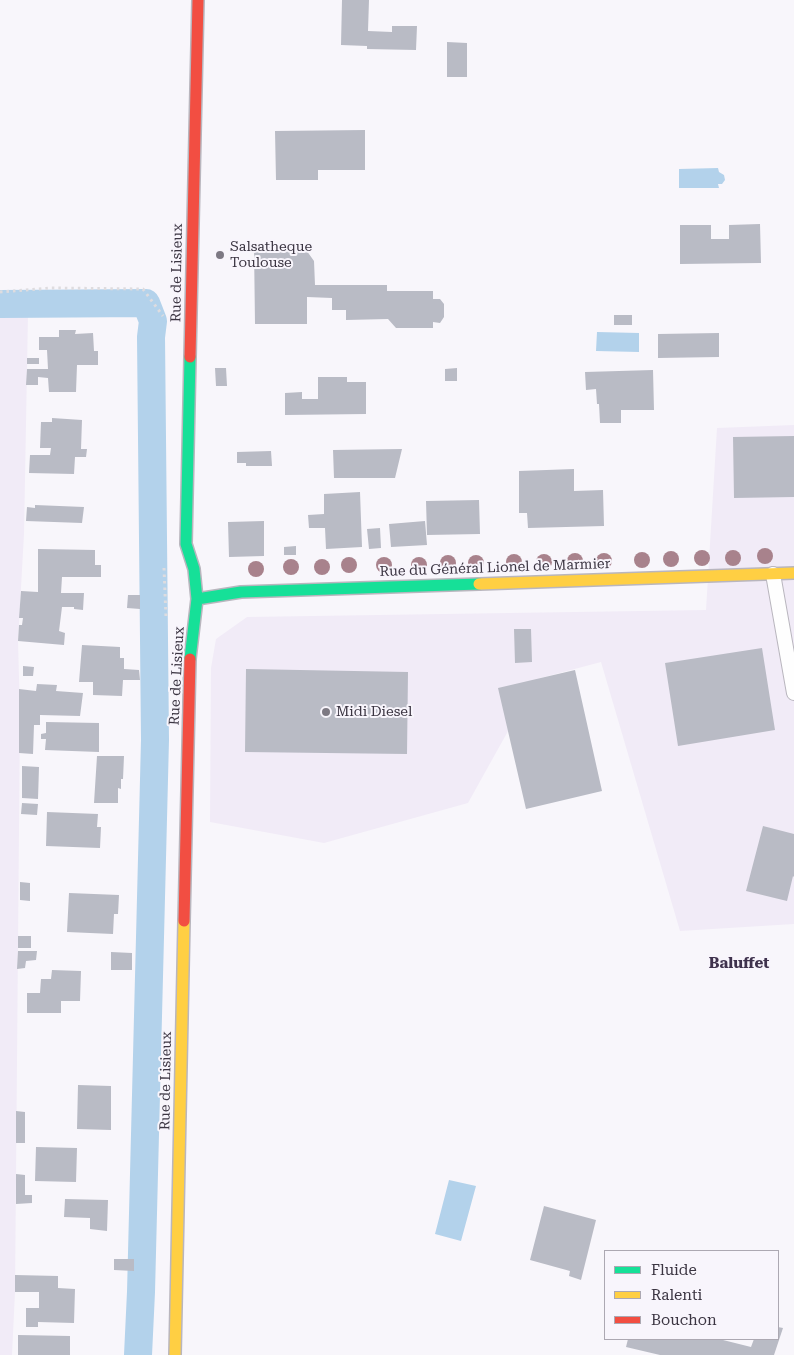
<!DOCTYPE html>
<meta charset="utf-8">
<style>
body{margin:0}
#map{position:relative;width:794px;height:1355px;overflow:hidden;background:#f8f6fb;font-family:"Roboto Serif",serif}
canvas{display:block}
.legend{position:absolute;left:604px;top:1250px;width:175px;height:90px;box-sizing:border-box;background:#f8f5fc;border:1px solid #aca8b2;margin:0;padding:6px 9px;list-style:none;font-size:15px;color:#3b3542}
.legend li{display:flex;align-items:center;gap:10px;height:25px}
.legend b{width:25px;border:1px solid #aca8b2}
</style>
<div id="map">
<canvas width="794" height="1355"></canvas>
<ul class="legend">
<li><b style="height:6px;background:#16e098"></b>Fluide</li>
<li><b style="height:6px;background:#ffcf43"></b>Ralenti</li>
<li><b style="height:6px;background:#f24e42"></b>Bouchon</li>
</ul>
</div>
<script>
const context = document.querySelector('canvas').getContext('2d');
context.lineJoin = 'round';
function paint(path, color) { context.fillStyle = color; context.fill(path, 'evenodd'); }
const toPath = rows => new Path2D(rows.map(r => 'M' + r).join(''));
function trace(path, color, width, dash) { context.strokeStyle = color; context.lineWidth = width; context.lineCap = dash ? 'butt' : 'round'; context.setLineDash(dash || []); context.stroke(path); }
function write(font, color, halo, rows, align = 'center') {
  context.font = font + ' "Roboto Serif",serif'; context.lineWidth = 4; context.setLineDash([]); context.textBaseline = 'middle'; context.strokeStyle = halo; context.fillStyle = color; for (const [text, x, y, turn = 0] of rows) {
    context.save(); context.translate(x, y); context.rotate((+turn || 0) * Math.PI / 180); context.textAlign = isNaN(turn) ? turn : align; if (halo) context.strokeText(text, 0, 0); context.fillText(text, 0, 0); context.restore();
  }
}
const built = toPath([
 [28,314,24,534,18,641,20,714,15,1292,12,1355,0,1355,0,315],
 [794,425,794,924,680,931,601,662,537,679,468,803,324,843,210,822,211,668,216,639,247,617,706,610,717,428]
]);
const water = toPath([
 [718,168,719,172,724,175,725,180,722,184,718,184,719,188,679,188,679,169],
 [597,332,639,333,639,352,596,351],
 [449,1180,476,1186,461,1241,435,1234]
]);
const canal = toPath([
 [0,304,146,303,153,321,151,337,155,740,141,1292,138,1355]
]);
const building = toPath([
 [342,0,369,0,368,31,392,32,392,26,417,26,416,50,367,49,367,46,341,45],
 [447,42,467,43,467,77,447,77],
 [365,130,365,170,318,170,318,180,276,180,275,131],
 [760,224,761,263,680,264,680,225,711,225,711,239,729,239,729,225],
 [254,247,304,247,314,261,315,285,387,285,387,291,433,291,433,299,440,299,444,304,444,317,440,323,433,322,433,328,396,328,388,319,346,320,346,310,332,310,332,298,307,297,307,324,255,324],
 [614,315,632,315,632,325,614,325],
 [59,330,76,330,75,334,93,333,94,351,98,351,98,365,77,365,76,392,49,392,48,378,38,377,38,385,26,385,27,369,48,369,47,350,39,350,39,337,59,337],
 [719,333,719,357,658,358,658,334],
 [27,358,39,358,39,364,27,364],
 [215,368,226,368,227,386,216,386],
 [457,368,457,381,445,381,445,369],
 [653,370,654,410,621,410,621,423,600,423,599,404,597,404,596,389,586,390,585,372],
 [318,377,347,377,347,382,366,382,366,414,285,415,285,393,302,392,302,399,318,399],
 [52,418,82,420,81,449,87,449,86,457,75,457,74,474,29,473,30,455,50,455,51,448,40,448,41,422,52,422],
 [794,436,794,497,734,498,733,437],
 [402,449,395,478,334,478,333,450],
 [271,451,272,466,246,466,246,463,237,463,237,452],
 [574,469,574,491,603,490,604,526,528,528,527,513,519,513,519,471],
 [360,492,362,547,326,549,325,528,309,528,308,515,324,514,324,494],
 [479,500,480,534,427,535,426,501],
 [35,505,84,507,82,523,26,521,27,507,35,508],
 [264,521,264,556,229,557,228,522],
 [425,521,427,545,391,547,389,524],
 [380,528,381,548,369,549,367,529],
 [296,546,296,555,284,555,284,547],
 [38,549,95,550,95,565,101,565,101,577,62,577,61,593,84,593,83,610,74,609,74,607,62,607,59,631,65,633,64,645,18,641,19,625,22,625,23,618,19,618,21,591,38,592],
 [128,595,140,595,140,609,127,608],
 [514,629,531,629,532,662,515,663],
 [82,645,120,647,120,658,124,658,124,669,139,670,140,680,123,680,122,696,93,695,93,682,79,682],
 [762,648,775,730,678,746,665,663],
 [23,666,34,667,33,676,23,676],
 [246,669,408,672,407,754,245,752],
 [575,670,602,791,526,809,498,688],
 [37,684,57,685,56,691,83,693,80,716,40,715,40,725,34,725,33,754,19,753,19,689,36,691],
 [46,722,99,723,99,752,45,750,46,739,41,739,41,734,46,733],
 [97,756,124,756,123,779,121,779,121,789,118,788,118,803,94,803],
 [22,766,39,767,38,799,22,798],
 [22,803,38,804,37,815,21,814],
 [47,812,98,814,97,827,101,827,100,848,46,846],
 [763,826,794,834,794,877,793,876,787,901,746,891],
 [20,882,30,883,30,901,20,900],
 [69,893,119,895,118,914,114,914,113,934,67,932],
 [18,936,31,936,31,948,18,948],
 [18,951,37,951,36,960,26,961,25,968,17,969],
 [111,952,132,953,132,970,111,970],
 [52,970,81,971,80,1001,61,1001,61,1013,27,1013,27,993,40,993,41,979,51,979],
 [78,1085,111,1086,111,1130,77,1129],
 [16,1111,25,1112,25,1143,16,1143],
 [36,1147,77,1148,76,1182,35,1181],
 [16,1174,25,1175,25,1195,32,1195,32,1203,16,1204],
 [65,1199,108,1200,107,1231,90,1229,90,1218,64,1217],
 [544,1206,596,1220,581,1280,569,1276,570,1271,530,1260],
 [114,1259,134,1259,134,1271,114,1270],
 [15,1275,58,1276,58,1288,75,1289,74,1323,38,1322,38,1327,26,1327,26,1308,39,1308,39,1292,15,1292],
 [778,1327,783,1328,774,1355,660,1355,626,1347,628,1339,719,1339,751,1347,754,1339,778,1339],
 [18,1335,70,1336,70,1355,18,1355]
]);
const path = toPath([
 [0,292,50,288,143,289,163,316],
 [164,568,166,617]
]);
const lane = toPath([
 [773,574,794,693]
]);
const fast = toPath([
 [190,357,186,544,194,569,197,599,190,659],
 [197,599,241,592,479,584]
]);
const slow = toPath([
 [479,584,794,573],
 [175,1355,184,921]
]);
const jam = toPath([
 [190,357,198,0],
 [184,921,190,659]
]);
const trees = [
 [765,556],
 [702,558],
 [733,558],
 [671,559],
 [642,560],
 [575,561],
 [604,561],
 [514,562],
 [544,562],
 [448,563],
 [476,563],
 [349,565],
 [384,565],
 [419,565],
 [291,567],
 [322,567],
 [256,569]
];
const markers = [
 [220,255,5,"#7d7983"],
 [326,712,5,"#7d7983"]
];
const poiNames = [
 ["Salsatheque",230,247],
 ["Toulouse",230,263],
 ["Midi Diesel",336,712]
];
const streetNames = [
 ["Rue de Lisieux",177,273,-89],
 ["Rue du Général Lionel de Marmier",495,568,-2],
 ["Rue de Lisieux",177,676,-87],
 ["Rue de Lisieux",166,1081,-89]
];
const neighbourhoodNames = [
 ["Baluffet",739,964]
];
paint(built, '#f1ebf7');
paint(water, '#b3d2eb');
trace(canal, '#b3d2eb', 28);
paint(building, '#b9bbc5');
trace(lane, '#b9b6be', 16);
trace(fast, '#b9b6be', 14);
trace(slow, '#b9b6be', 14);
trace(jam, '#b9b6be', 14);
trace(path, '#dedcdf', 3, [2.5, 4]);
trace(lane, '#fefefe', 14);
trace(fast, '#16e098', 11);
trace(slow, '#ffcf43', 11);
trace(jam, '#f24e42', 11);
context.fillStyle = '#a8828c';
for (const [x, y] of trees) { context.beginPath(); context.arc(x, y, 8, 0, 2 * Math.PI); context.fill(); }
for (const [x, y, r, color] of markers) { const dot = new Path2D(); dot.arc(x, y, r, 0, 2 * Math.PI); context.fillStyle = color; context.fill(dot); trace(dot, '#f8f5fc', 2); }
write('14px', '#3b3542', '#f8f5fc', poiNames, 'left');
write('14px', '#3b3542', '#f8f5fc', streetNames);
write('bold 15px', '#3f324d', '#f8f5fc', neighbourhoodNames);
</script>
